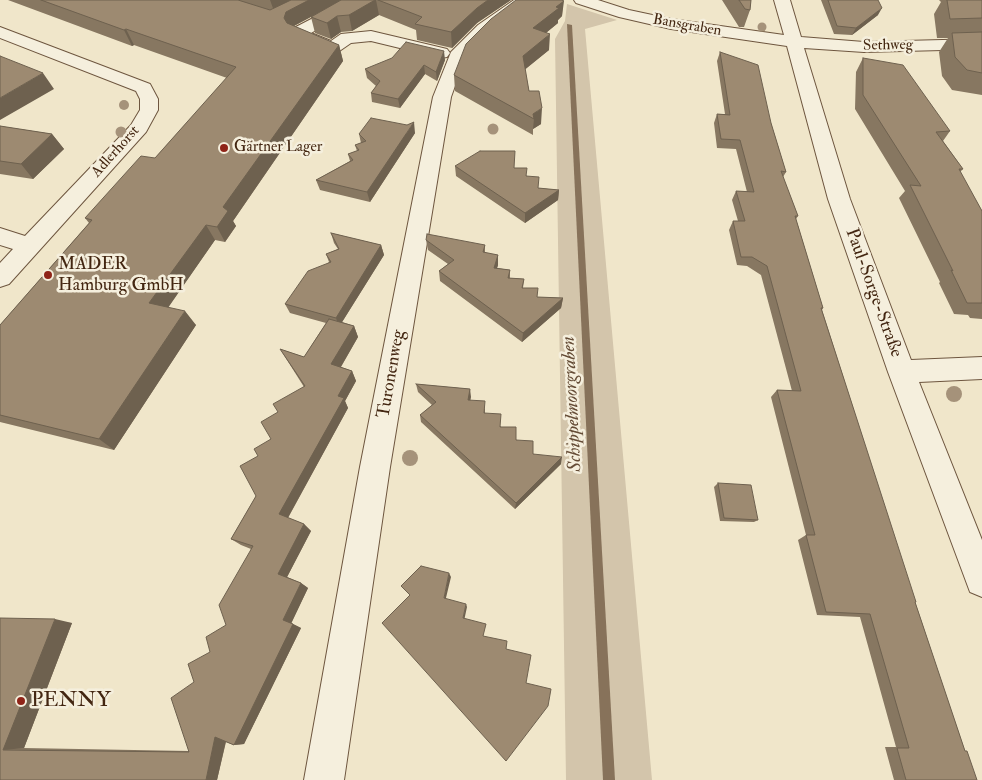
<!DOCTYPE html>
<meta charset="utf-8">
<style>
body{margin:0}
canvas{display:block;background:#f0e6ca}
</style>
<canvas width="982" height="780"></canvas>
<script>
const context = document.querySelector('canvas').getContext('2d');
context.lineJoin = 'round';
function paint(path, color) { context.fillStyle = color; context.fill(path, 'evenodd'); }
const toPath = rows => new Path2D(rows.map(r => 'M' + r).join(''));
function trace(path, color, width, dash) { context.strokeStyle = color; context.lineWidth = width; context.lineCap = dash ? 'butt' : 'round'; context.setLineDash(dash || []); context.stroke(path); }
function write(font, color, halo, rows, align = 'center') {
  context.font = font + ' "IM FELL Double Pica",serif'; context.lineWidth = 5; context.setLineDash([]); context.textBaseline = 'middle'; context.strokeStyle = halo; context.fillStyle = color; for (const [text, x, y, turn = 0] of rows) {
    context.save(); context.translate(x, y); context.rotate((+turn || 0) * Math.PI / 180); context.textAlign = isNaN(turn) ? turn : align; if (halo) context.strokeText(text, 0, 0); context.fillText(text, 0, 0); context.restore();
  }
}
const green = toPath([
 [567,4,617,20,585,29,652,780,566,780,555,39,565,21]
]);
const stream = toPath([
 [567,24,572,25,615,780,603,780,567,24]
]);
const minor = toPath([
 [514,0,532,0,490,33,465,58,451,97,390,467,344,780,304,780,360,467,433,97,451,52,478,25,514,0],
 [574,0,598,0,629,10,671,19,784,35,774,0,790,0,801,37,864,42,982,39,982,49,864,52,804,48,850,199,911,360,982,357,982,379,919,382,982,540,982,597,970,592,888,372,828,199,787,46,671,29,619,17,576,3,574,0],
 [346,1,352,3,354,6,352,9,311,33,331,41,341,34,371,31,447,49,450,53,447,57,441,58,371,41,351,43,338,52,332,53,292,37,290,33,292,29,346,1],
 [0,27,150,84,158,99,158,110,146,132,9,284,0,287,0,263,13,249,0,245,0,228,25,236,131,125,140,110,140,99,136,91,0,38,0,27]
]);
const trees = [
 [762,27,4.5],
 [124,105,5],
 [493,129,5.5],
 [121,132,5.5],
 [954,394,8],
 [410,458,8]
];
const wall = toPath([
 [8,0,511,0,477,23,452,48,417,40,416,30,379,15,352,31,341,32,331,39,315,33,311,17,294,26,339,45,343,61,233,221,236,226,225,242,215,240,168,307,196,325,114,450,0,422,0,325,89,223,85,218,155,158,227,78,134,45,132,46],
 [563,0,562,16,558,20,558,23,546,33,549,50,525,69,529,91,541,124,533,129,533,135,455,91,454,75],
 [722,0,751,0,750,10,744,27,739,27],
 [821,0,878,0,878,15,852,35,834,34],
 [939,0,982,0,982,95,952,90,942,76,939,52,948,38,937,38,934,14,941,2],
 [720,52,771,123,786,172,783,177,798,216,796,219,823,308,822,310,915,602,965,751,977,780,894,780,885,747,896,747,860,617,817,615,798,540,806,535,771,397,777,390,792,391,761,275,747,266,737,265,729,230,733,221,738,221,732,200,736,191,747,192,736,149,717,148,714,123,717,114,725,114,717,61],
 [863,58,950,131,943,141,963,169,960,172,982,211,982,319,970,318,968,315,954,314,939,283,940,282,899,198,905,191,855,109,856,72],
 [445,60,437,81,425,74,400,108,372,102,371,93,376,86,367,78,365,69],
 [0,126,52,134,64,149,33,179,0,174],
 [415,133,370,202,320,190,316,180,350,161,348,154,357,151,355,145,361,143,359,134],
 [455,166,515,168,527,176,538,188,559,190,558,200,525,223,456,176],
 [331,233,381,245,384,255,342,322,354,326,358,337,341,367,352,371,356,381,345,401,348,408,288,518,304,524,311,531,287,577,301,583,308,588,291,623,301,628,244,744,234,745,226,742,217,780,0,780,0,618,72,623,24,748,189,751,194,682,226,625,251,549,241,545,231,539,256,496,258,456,271,439,278,412,304,387,280,349,304,357,326,323,290,313,285,304,329,262,326,254,338,249,334,243],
 [426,240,485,245,485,253,498,255,498,265,497,268,510,270,510,278,524,279,523,288,537,297,563,298,561,308,522,342,440,281,439,271,448,264,428,250],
 [416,384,470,389,470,400,485,409,485,413,533,454,561,464,515,509,421,422,420,415,432,405,418,392],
 [718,483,758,520,754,522,720,521,714,487]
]);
const shadedWall = toPath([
 [270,0,294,0,274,11],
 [309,0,342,0,290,28,284,18,286,12],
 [375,0,376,0,379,15,352,31,349,15],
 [488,0,511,0,477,23,452,48,451,32,477,8],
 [559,0,563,0,563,2,564,1,562,16,558,20,558,23,532,44,533,28,556,7],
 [882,8,878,15,852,35,856,28],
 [337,16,341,32,331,39,327,23],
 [126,29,134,45,132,46,124,30],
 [550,34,549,50,522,72,523,56],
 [339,45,343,61,233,221,236,226,225,242,217,227,223,207],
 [444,51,445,60,437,81,436,72],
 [424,65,425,74,400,108,398,99],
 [43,73,54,89,0,120,0,98],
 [542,108,541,124,533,129,534,119,533,114],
 [414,122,415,133,370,202,367,192],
 [52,134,64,149,33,179,21,164],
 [559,190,558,200,525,223,525,213],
 [206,225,215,240,161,318,149,303],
 [381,245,384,255,339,327,336,318],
 [498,255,498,265,494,277,494,268],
 [563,298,561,308,522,342,523,333],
 [185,311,196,325,114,450,99,439],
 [354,326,358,337,336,375,331,364],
 [352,371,356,381,345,401,348,408,286,521,279,514,338,396],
 [470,389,471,397,469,408,468,400],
 [562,457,561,464,515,509,516,503],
 [304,524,311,531,286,579,278,574],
 [449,573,451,577,445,602,444,598],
 [301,583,308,588,291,624,283,620],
 [466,604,467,607,464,621,463,618],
 [55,619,72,623,24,748,3,750],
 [293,624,301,628,244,744,234,745],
 [227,736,217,780,206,780,215,737]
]);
const building = toPath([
 [41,0,238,0,270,10,291,0,309,0,286,12,284,18,287,23,339,45,223,207,228,211,217,227,206,225,149,303,185,311,99,439,0,415,0,325,92,220,85,218,141,156,155,158,236,67,126,29,124,30,41,0],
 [341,0,375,0,349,15,337,16,327,23,311,17,341,0],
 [378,0,488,0,477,8,451,32,415,24,422,17,378,0],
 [516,0,562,0,564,1,556,7,559,8,533,28,550,34,523,56,529,91,539,91,542,108,533,114,534,119,454,75,466,44,491,19,516,0],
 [739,0,751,0,750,10,745,9,739,0],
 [828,0,878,0,882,8,856,28,837,26,828,0],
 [947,0,982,0,982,18,950,19,947,0],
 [982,32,982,73,967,70,955,57,952,33,982,32],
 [406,42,444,51,436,72,424,65,398,99,371,93,380,81,365,69,392,58,406,42],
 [720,52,758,65,771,123,786,172,781,171,798,216,795,216,823,308,821,308,916,602,915,602,965,751,967,751,977,780,906,780,897,748,909,748,870,614,826,612,806,535,815,535,777,390,801,391,767,266,752,257,741,257,733,221,745,221,736,191,754,192,740,140,721,139,717,114,730,115,720,52],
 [0,56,43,73,0,98,0,56],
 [863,58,903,65,950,131,936,132,963,169,959,169,982,211,982,303,967,303,951,270,953,271,910,185,921,186,863,95,863,58],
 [371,118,407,125,414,122,367,192,316,180,353,160,348,154,359,150,355,145,366,141,359,134,371,118],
 [0,126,52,134,21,164,0,161,0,126],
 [480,151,515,151,514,168,527,168,526,176,539,177,538,188,559,190,525,213,455,166,480,151],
 [331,233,381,245,336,318,285,304,308,271,331,262,326,254,339,249,331,233],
 [427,234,485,245,483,252,498,255,494,268,510,270,508,278,524,279,522,288,538,288,537,297,563,298,523,333,439,271,454,260,426,240,427,234],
 [329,319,354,326,331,364,352,371,338,396,344,398,279,514,304,524,278,574,301,583,283,620,293,624,234,745,215,737,206,780,0,780,0,618,55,619,3,750,189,752,171,698,194,682,188,664,210,652,206,637,226,625,219,605,253,546,231,539,256,496,240,466,258,456,254,449,271,439,261,422,278,412,273,404,305,386,280,349,304,357,329,319],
 [416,384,470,389,468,400,485,401,484,413,501,414,500,427,516,427,516,440,533,441,533,454,562,457,516,503,420,415,436,402,416,384],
 [718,483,751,485,758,520,724,518,718,483],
 [421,566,449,573,444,598,466,604,463,618,486,624,483,636,507,641,506,649,531,655,526,683,551,689,548,706,506,761,382,623,410,595,401,586,421,566]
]);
const markers = [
 [224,148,5,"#8f2418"],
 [48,275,5,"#8f2418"],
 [21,701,5,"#8f2418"]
];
const farStreetnames = [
 ["Bansgraben",687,26,10],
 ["Sethweg",888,46,-1],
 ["Adlerhorst",116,152,-48]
];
const farPoinames = [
 ["Gärtner Lager",234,148]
];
const poiNames = [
 ["MADER",58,265],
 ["Hamburg GmbH",58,286]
];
const streetNames = [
 ["Paul-Sorge-Straße",873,293,70],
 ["Turonenweg",392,374,-80]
];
const waterNames = [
 ["Schippelmoorgraben",573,404,-93]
];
const nearPoinames = [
 ["PENNY",31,701]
];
paint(green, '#d3c5ab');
paint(stream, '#87725a');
trace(minor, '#6e563f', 2);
paint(minor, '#f5efdd');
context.fillStyle = '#a5927a';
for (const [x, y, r] of trees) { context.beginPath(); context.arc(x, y, r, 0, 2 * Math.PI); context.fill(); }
paint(wall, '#877761');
paint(shadedWall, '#6e614f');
paint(building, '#9d8a71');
trace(building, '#6e614f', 1);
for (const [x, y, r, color] of markers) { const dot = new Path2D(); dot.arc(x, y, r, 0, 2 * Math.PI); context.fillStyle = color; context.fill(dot); trace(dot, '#f5efdd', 2); }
write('15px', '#432611', '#f5efdd', farStreetnames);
write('15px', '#432611', '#f5efdd', farPoinames, 'left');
write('18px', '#432611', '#f5efdd', poiNames, 'left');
write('18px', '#432611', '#f5efdd', streetNames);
write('italic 19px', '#654c36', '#f5efdd', waterNames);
write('21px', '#432611', '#f5efdd', nearPoinames, 'left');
</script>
